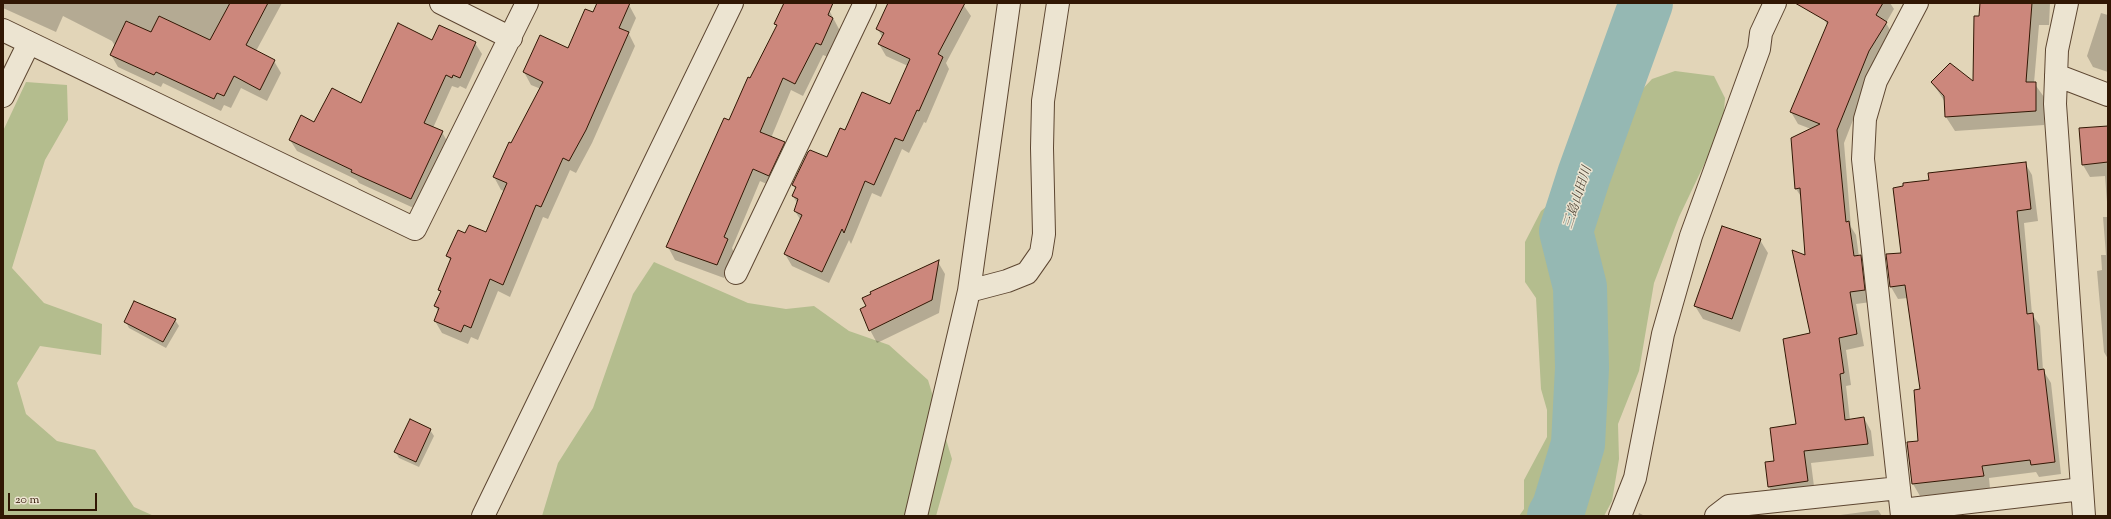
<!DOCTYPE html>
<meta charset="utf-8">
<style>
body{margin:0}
#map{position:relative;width:2111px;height:519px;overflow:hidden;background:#e2d5b8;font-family:"Sorts Mill Goudy",serif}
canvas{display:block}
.frame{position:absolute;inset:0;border:4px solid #311704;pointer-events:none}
.scale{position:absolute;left:8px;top:493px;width:89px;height:18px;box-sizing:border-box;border:2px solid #311704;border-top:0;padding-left:5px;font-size:12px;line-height:14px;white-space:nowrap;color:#311704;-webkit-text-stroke:3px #ece4d1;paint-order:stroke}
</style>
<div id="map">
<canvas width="2111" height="519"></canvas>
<div class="frame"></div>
<div class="scale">20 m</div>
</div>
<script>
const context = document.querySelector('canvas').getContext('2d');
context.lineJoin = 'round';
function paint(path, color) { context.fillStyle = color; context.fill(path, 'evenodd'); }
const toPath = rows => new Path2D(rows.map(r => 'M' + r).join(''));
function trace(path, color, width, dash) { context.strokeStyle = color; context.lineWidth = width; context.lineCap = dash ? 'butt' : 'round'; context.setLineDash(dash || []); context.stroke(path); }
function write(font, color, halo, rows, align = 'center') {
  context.font = font + ' "Sorts Mill Goudy","Noto Serif JP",serif'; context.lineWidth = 3; context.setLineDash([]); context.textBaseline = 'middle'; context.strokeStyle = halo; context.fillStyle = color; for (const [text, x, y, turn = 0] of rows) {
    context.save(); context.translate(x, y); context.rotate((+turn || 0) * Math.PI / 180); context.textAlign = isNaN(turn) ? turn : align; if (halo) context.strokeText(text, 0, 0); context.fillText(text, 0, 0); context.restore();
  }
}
const green = toPath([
 [1675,71,1714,76,1725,98,1723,125,1679,217,1654,283,1639,371,1618,424,1619,459,1612,501,1604,516,1519,516,1524,509,1524,480,1547,437,1547,410,1541,389,1536,298,1525,282,1525,242,1541,211,1564,192,1609,169,1614,153,1610,124,1652,79],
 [26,82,67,85,68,120,45,160,12,268,44,303,102,324,101,355,40,346,17,383,26,414,57,441,95,450,134,507,154,516,3,516,3,131],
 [654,262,748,303,786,309,814,306,849,331,889,345,928,380,952,459,936,516,542,516,558,463,593,408,633,294]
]);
const shadow = toPath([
 [3,3,282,3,256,51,274,61,281,73,267,101,241,88,231,108,224,105,221,111,163,83,161,87,118,67,111,55,115,46,112,41,63,16,56,32,3,8],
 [598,3,624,3,629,5,636,18,629,34,635,46,592,143,576,173,570,170,548,219,543,217,510,297,498,291,478,340,471,337,468,344,442,333,435,321,438,311,435,306,441,293,439,290,451,261,447,256,466,235,487,234,505,191,501,190,494,177,541,89,531,85,524,72,569,49,593,14],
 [785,3,814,3,829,10,840,31,828,57,823,55,803,96,791,90,771,138,784,143,791,156,776,188,760,181,732,248,734,253,724,278,675,260,668,247,777,27,776,24],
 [889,3,962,3,971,16,946,63,949,69,926,123,924,122,909,153,902,149,881,197,872,193,851,244,849,240,829,283,792,266,785,254,801,221,795,211,797,203,793,196,796,190,793,185,828,158,845,131,890,105,908,66,886,56,879,44,882,37,878,29],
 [1831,3,1890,3,1894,9,1886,23,1893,35,1875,64,1844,143,1851,227,1856,235,1859,257,1868,269,1871,302,1856,304,1864,346,1846,350,1851,385,1846,386,1850,420,1864,418,1871,431,1874,456,1811,463,1815,494,1776,499,1769,487,1776,462,1797,425,1811,333,1802,198,1796,189,1811,129,1798,124,1791,112,1828,26,1823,18],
 [1981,3,2050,3,2049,25,2039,25,2034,83,2044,97,2044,125,1955,131,1946,117,1945,102,1932,82,1974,83],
 [2101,13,2108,15,2108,72,2093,67,2087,56],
 [432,41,475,43,482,54,466,89,460,86,458,88,452,86,433,128,442,132,448,143,418,210,359,183,357,180,297,151,290,140,314,123,362,105],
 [2108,127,2108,215,2105,176,2090,177,2083,165],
 [2025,163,2032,175,2038,221,2024,223,2032,314,2040,326,2043,370,2051,383,2061,474,2039,477,2036,472,1989,478,1990,489,1920,496,1913,484,1909,443,1919,442,1921,390,1908,298,1898,299,1891,287,1930,181],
 [2103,217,2108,217,2108,359,2104,352,2097,271,2102,270,2101,255,2106,255],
 [1760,240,1768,253,1740,332,1703,319,1695,306],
 [938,262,945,274,939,313,877,343,870,330,867,306],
 [175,320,179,326,166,348,129,328,126,322],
 [430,430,434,436,419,467,399,458,395,451],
 [1878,510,1882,516,1833,516],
 [1639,513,1645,516,1638,516]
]);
const river = toPath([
 [1554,516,1559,507,1578,444,1582,368,1580,287,1566,231,1584,175,1646,3]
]);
const building = toPath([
 [230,3,268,3,246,45,275,60,260,90,234,76,224,96,217,93,214,99,156,72,154,75,110,55,126,21,151,32,159,16,210,40,230,3],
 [597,3,630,3,619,28,629,32,586,130,569,161,563,158,541,207,536,205,503,285,490,279,471,328,464,325,461,332,434,321,439,308,434,306,441,291,438,290,451,258,446,256,458,230,465,233,469,225,486,232,507,183,493,177,509,142,511,143,543,82,523,72,540,35,568,48,585,9,593,12,597,3],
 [784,3,833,3,828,15,833,18,821,45,816,43,795,84,783,78,760,132,785,142,769,176,753,169,724,237,728,239,717,265,666,247,724,118,729,120,748,77,750,78,777,25,774,24,784,3],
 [888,3,965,3,938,54,943,57,919,111,917,110,903,141,895,138,874,185,865,181,844,233,842,229,822,272,784,254,802,215,794,211,798,199,792,196,796,187,792,185,808,152,810,150,827,157,840,128,845,130,862,92,890,104,910,59,878,44,884,33,876,29,888,3],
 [1795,3,1883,3,1876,15,1887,22,1869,51,1837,130,1846,222,1849,221,1854,256,1861,255,1865,290,1850,292,1857,334,1839,338,1844,373,1840,374,1845,420,1864,417,1868,444,1804,451,1808,481,1768,487,1765,462,1774,461,1770,428,1796,424,1783,339,1810,333,1792,250,1805,255,1800,188,1795,189,1791,138,1820,124,1790,112,1828,22,1795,3],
 [1980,3,2032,3,2026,82,2036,82,2036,111,1945,117,1944,96,1931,82,1950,63,1973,81,1974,16,1979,16,1980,3],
 [398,23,432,40,439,25,476,42,460,78,453,75,452,78,446,75,424,123,443,131,411,199,351,172,352,170,289,140,301,115,314,122,332,88,361,103,398,23],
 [2108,126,2108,162,2082,165,2079,128,2108,126],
 [2026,162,2031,209,2017,211,2027,314,2033,313,2038,370,2044,369,2055,462,2031,465,2030,460,1982,466,1984,476,1912,484,1907,442,1918,441,1914,390,1920,389,1905,285,1890,287,1886,254,1901,253,1893,188,1903,186,1903,183,1929,180,1928,173,2026,162],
 [1722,226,1761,239,1732,319,1694,306,1722,226],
 [939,260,932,300,869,331,860,309,866,306,862,298,871,294,870,292,939,260],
 [134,301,176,319,163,342,124,322,134,301],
 [410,419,431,429,416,462,394,452,410,419]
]);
const minor = toPath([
 [441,3,511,38],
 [2067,3,2057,50,2055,104,2084,516],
 [3,30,415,229,527,3],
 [2056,75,2108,95],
 [3,96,29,43],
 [736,273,865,3],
 [969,291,1007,281,1027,273,1041,253,1044,234,1042,148,1043,101,1058,3],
 [1902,510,2082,489],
 [483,516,732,3],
 [916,516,969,291,1009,3],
 [1620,516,1635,478,1663,334,1691,236,1759,49,1761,33,1775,3],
 [1716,516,1729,506,1899,488],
 [1902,516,1863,159,1865,119,1876,81,1917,3]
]);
const waterNames = [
 ["三島山田川",1579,198,-72]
];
paint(green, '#b4bd8e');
paint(shadow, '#0003');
trace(river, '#95b8b3', 54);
paint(building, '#cc877c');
trace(building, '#311704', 1);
trace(minor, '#5d4631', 24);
trace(minor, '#ece4d1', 22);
write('italic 13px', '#4f4739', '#ece4d1', waterNames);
</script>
